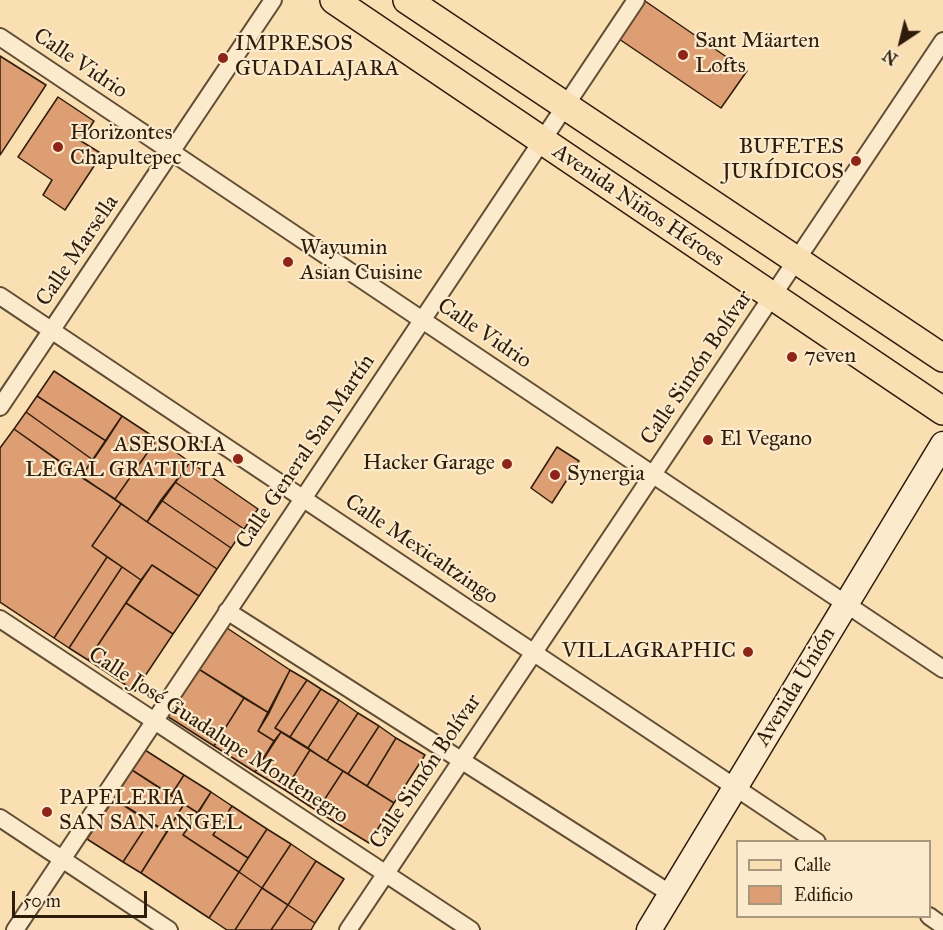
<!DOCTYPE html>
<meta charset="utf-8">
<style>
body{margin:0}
#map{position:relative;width:943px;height:930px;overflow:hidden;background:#f9dfb1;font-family:"IM FELL Great Primer",serif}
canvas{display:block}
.legend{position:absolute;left:736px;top:840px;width:195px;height:78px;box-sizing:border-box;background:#fbeacc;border:2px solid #a9977e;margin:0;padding:8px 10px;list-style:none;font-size:18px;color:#2e1b0a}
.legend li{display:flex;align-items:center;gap:12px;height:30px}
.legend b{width:30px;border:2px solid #a9977e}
.north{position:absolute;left:871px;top:12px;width:60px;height:60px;-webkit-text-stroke:4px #fbeacc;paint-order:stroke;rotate:215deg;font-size:16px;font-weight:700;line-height:24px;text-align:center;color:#2e1b0a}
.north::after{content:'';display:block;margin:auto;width:21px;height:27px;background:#2e1b0a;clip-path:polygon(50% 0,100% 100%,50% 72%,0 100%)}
.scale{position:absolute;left:12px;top:891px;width:135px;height:27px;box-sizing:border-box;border:3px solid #2e1b0a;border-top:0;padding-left:8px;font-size:18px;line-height:21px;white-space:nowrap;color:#2e1b0a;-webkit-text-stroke:4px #fbeacc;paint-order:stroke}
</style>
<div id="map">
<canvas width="943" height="930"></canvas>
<ul class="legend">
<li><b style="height:8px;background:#f9dfb1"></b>Calle</li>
<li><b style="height:16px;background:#de9e73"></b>Edificio</li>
</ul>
<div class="north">N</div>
<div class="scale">50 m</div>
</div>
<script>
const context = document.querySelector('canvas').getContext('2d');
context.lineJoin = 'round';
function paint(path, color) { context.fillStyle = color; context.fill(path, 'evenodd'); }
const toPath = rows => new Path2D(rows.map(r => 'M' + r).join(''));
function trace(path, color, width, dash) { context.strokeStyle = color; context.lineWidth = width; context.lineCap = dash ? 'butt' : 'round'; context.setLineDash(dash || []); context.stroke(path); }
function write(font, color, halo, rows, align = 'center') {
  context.font = font + ' "IM FELL Great Primer",serif'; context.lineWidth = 4.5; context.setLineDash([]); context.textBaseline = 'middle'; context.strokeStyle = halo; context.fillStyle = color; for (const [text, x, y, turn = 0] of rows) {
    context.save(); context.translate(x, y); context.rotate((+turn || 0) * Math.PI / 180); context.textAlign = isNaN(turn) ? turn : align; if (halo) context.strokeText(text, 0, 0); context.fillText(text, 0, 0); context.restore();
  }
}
const building = toPath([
 [645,1,747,71,721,108,619,39,645,1],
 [0,56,46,85,0,155,0,56],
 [58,97,94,121,81,141,102,154,65,210,43,195,52,180,18,157,58,97],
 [54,371,122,416,106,441,37,396,54,371],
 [37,396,106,441,93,460,26,412,37,396],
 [26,412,93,460,81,477,14,429,26,412],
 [122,416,157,439,115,499,81,477,122,416],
 [14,429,121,504,92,546,107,557,54,638,0,602,0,448,14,429],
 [157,439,190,462,147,522,115,499,157,439],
 [557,447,579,461,552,503,531,488,557,447],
 [190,462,258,509,244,529,175,482,190,462],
 [175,482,244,529,231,548,161,500,175,482],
 [161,500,231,548,217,569,147,522,161,500],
 [121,504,217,569,199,596,152,565,141,580,92,546,121,504],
 [107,557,122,567,69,648,54,638,107,557],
 [152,565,199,596,173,634,126,603,152,565],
 [122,567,141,580,88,660,69,648,122,567],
 [126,603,173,634,135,691,88,660,126,603],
 [224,626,290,670,269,713,197,668,224,626],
 [197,668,244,698,214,746,167,716,197,668],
 [290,670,307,680,275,728,281,732,274,741,258,731,290,670],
 [307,680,321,689,290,737,275,728,307,680],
 [321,689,339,700,308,748,290,737,321,689],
 [244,698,269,713,258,731,274,741,255,772,214,746,244,698],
 [339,700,358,713,327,761,308,748,339,700],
 [358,713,379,726,348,774,327,761,358,713],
 [379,726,396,738,367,786,348,774,379,726],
 [281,732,310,750,285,790,255,772,281,732],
 [396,738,425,755,394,803,367,786,396,738],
 [145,750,184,775,171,795,132,770,145,750],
 [310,750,343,771,317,811,285,790,310,750],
 [132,770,184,804,167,832,114,799,132,770],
 [343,771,394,803,369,843,317,811,343,771],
 [184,775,211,792,198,813,171,795,184,775],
 [211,792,232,806,213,835,248,858,239,872,183,835,211,792],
 [114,799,149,822,123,862,87,839,114,799],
 [184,804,198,813,183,835,239,872,209,918,141,873,184,804],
 [232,806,267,829,248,858,213,835,232,806],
 [149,822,167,832,141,873,123,862,149,822],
 [267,829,291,844,262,888,239,872,267,829],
 [291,844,316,861,288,905,262,888,291,844],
 [316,861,344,879,315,923,288,905,316,861],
 [239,872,262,888,235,930,227,930,209,918,239,872],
 [262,888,288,905,271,930,235,930,262,888],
 [288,905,315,923,311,930,271,930,288,905]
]);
const minor = toPath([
 [0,37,943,669],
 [0,296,817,842],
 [0,407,273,0],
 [227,611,671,894],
 [0,619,471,930],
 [0,818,169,930],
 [929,916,943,926],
 [15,930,636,0],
 [348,930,943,41]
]);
const secondary = toPath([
 [649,930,943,444]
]);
const primary = toPath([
 [334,0,943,411],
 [407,0,943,358]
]);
const markers = [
 [683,55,6,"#8f2418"],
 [223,58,6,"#8f2418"],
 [58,147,6,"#8f2418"],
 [856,161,6,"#8f2418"],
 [288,262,6,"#8f2418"],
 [792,357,6,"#8f2418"],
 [708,440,6,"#8f2418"],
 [238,459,6,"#8f2418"],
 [507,464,6,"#8f2418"],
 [555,475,6,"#8f2418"],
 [748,652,6,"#8f2418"],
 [47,812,6,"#8f2418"]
];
const poiNames = [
 ["Sant Mäarten",695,42],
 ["Lofts",695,67],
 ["IMPRESOS",235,45],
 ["GUADALAJARA",235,70],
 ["Horizontes",70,134],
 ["Chapultepec",70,159],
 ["BUFETES",844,148,"right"],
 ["JURÍDICOS",844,173,"right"],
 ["Wayumin",300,249],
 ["Asian Cuisine",300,274],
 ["7even",804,357],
 ["El Vegano",720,440],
 ["ASESORIA",226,446,"right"],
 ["LEGAL GRATIUTA",226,471,"right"],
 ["Hacker Garage",495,464,"right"],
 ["Synergia",567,475],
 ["VILLAGRAPHIC",736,652,"right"],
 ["PAPELERIA",59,799],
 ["SAN SAN ANGEL",59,824]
];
const streetNames = [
 ["Calle Vidrio",80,64,34],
 ["Avenida Niños Héroes",638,206,34],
 ["Calle Marsella",78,251,-56],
 ["Calle Vidrio",484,334,34],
 ["Calle Simón Bolívar",697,368,-56],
 ["Calle General San Martín",306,452,-56],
 ["Calle Mexicaltzingo",421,550,34],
 ["Avenida Unión",796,687,-59],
 ["Calle José Guadalupe Montenegro",218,736,33],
 ["Calle Simón Bolívar",426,772,-56]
];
paint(building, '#de9e73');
trace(building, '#2e1b0a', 1.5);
trace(minor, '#614c34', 20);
trace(secondary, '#2e1b0a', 27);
trace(primary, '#2e1b0a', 30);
trace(minor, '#fbeacc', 16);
trace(secondary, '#fbeacc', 24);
trace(primary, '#f9dfb1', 27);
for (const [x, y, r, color] of markers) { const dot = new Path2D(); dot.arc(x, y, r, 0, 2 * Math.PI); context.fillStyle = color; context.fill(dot); trace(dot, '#fbeacc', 2); }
write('22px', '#2e1b0a', '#fbeacc', poiNames, 'left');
write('22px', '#2e1b0a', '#fbeacc', streetNames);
</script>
